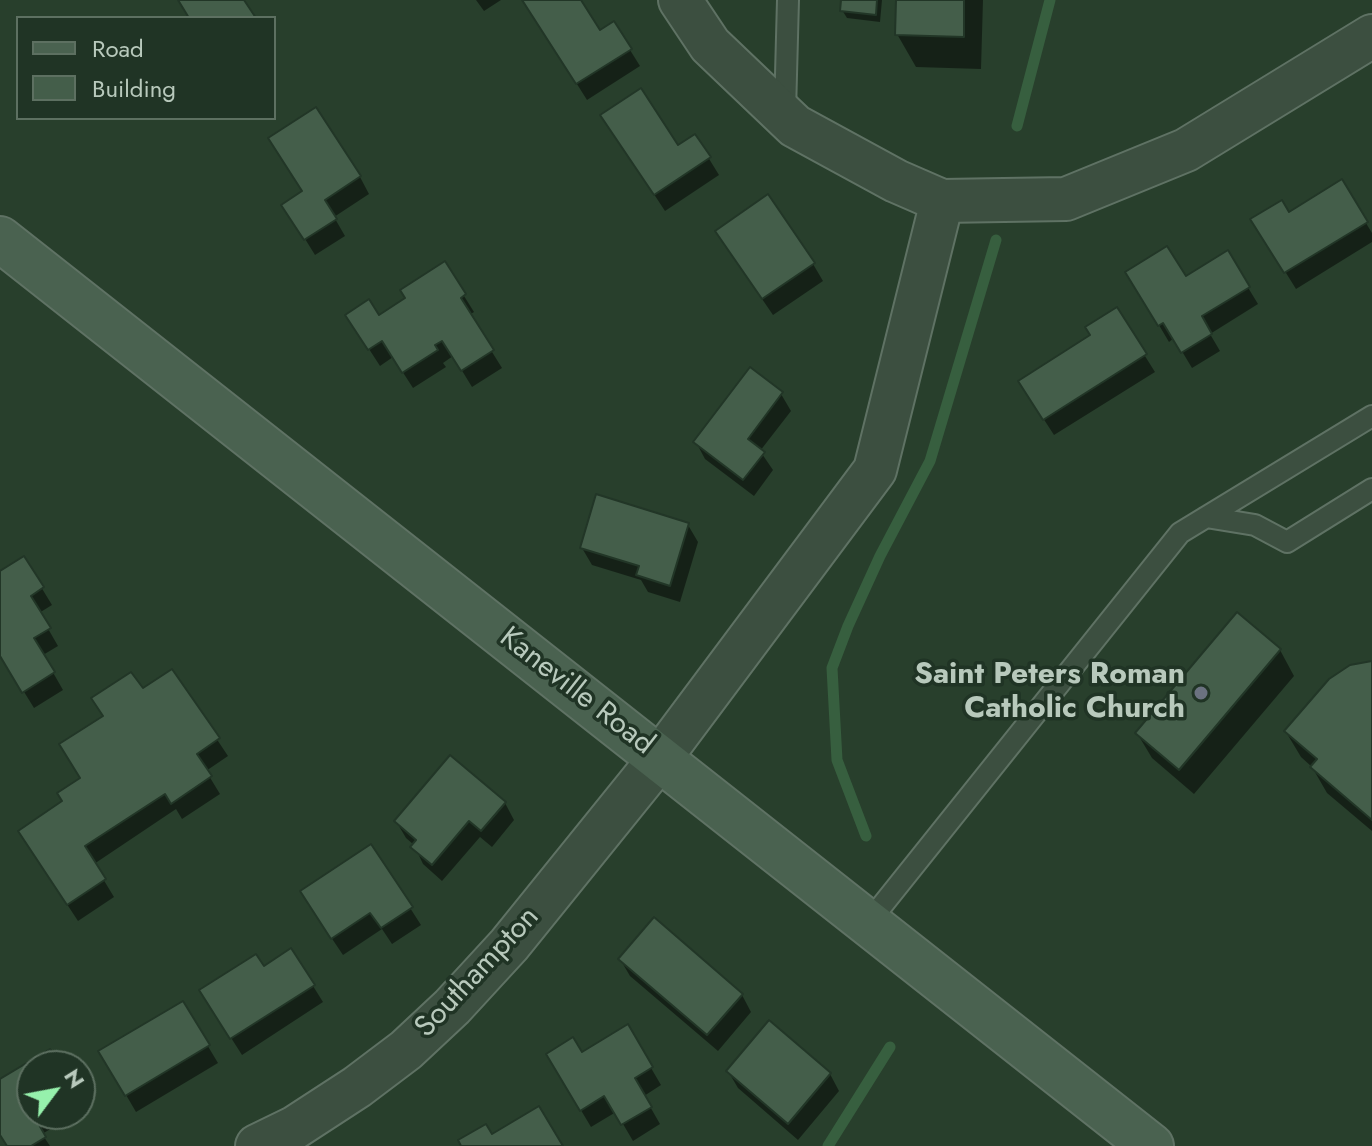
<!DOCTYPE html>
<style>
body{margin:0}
#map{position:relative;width:1372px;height:1146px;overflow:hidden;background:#283f2c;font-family:Jost,sans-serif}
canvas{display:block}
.legend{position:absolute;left:16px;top:16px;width:260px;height:104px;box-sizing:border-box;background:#203425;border:2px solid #5d7061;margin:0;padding:10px 14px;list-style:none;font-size:24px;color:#b8c9bc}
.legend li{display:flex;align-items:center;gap:16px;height:40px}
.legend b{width:40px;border:2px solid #5d7061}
.north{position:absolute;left:16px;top:1050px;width:80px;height:80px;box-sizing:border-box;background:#203425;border:2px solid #5d7061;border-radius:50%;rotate:58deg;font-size:22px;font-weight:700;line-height:32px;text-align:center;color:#b8c9bc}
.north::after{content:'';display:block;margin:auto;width:28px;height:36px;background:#96f1ac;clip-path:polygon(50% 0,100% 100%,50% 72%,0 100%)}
</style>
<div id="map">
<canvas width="1372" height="1146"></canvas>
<ul class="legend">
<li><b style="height:10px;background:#4a6250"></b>Road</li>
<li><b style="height:22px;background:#445e4a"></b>Building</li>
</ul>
<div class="north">N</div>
</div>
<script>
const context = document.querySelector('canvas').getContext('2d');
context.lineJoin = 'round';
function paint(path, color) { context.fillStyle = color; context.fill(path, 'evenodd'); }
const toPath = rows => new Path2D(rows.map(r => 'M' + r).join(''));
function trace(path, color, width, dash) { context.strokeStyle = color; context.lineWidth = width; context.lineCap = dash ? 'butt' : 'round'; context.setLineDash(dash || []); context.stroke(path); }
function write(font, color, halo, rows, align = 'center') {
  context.font = font + ' Jost,sans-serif'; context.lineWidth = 7; context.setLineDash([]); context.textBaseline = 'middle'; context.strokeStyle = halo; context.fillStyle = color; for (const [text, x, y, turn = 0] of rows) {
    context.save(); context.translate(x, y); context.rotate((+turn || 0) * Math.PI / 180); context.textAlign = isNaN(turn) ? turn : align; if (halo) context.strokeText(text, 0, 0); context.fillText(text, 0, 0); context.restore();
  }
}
const shadow = toPath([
 [476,0,501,0,484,11],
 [524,0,578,0,599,33,630,50,640,66,587,100],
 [843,0,882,0,880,22,847,18,842,10],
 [898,0,983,0,981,69,916,67,897,34],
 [613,132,678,147,695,136,719,175,665,211],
 [360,177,369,194,334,217,345,236,315,255,284,205],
 [1341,182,1372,233,1372,242,1296,289,1263,236,1288,214],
 [727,248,813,264,823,281,773,315],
 [1227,253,1258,304,1210,334,1220,351,1192,368,1174,338,1169,342,1128,273,1185,278],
 [444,264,474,312,469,315,502,368,472,387,453,356,443,363,446,367,413,388,393,357,380,366,358,332,407,299],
 [1116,310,1155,372,1054,435,1030,398],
 [781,394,791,411,760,451,773,470,754,496,705,459,696,442],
 [688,525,698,542,680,602,648,592,641,580,592,565,582,548],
 [24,559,52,605,39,613,58,646,43,655,63,690,34,708,0,653,0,574],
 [1280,650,1294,676,1194,794,1152,758,1137,733],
 [1372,663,1372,831,1327,793,1312,767,1301,757,1286,732],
 [172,672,228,756,206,771,220,794,182,819,176,809,94,864,114,897,78,921,30,848,142,691],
 [505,803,514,820,492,847,480,837,442,881,423,864,414,845,406,838,396,821],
 [371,847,421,925,392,944,382,929,343,955,312,909],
 [620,959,742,995,751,1012,718,1051,630,976],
 [263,968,313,986,323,1002,242,1055,212,1008],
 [182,1003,218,1063,136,1112,101,1052],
 [627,1027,661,1085,644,1096,660,1124,633,1141,616,1112,591,1127,548,1055,581,1055],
 [49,1052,57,1066,32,1066,32,1114,76,1114,42,1134,50,1146,9,1146,0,1131,0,1081],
 [728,1071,830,1074,839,1091,798,1140,738,1088]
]);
const stream = toPath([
 [1017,126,1050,0],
 [866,836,837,760,832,668,848,626,880,556,930,461,996,240],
 [828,1146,890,1047]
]);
const building = toPath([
 [178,0,244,0,256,18,189,18,178,0],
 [522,0,581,0,600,30,614,21,632,49,576,84,522,0],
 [841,0,877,0,876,15,840,11,841,0],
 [896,0,964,0,964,37,895,35,896,0],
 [641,88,678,145,695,134,711,157,654,195,600,115,641,88],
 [316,107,361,176,325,200,337,219,304,240,281,205,302,191,268,138,316,107],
 [1342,179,1368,222,1284,273,1250,219,1282,200,1289,212,1342,179],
 [768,194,815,263,762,299,715,231,768,194],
 [1167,246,1186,276,1228,250,1250,287,1202,316,1212,334,1181,353,1163,323,1158,326,1125,272,1167,246],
 [445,261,466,294,461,298,494,350,461,371,442,341,435,345,438,350,402,373,382,341,368,350,345,315,369,299,379,315,405,298,400,290,445,261],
 [1117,307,1147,354,1043,420,1018,381,1090,335,1085,327,1117,307],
 [750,367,783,392,748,439,765,452,743,480,693,442,750,367],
 [596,494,689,523,670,586,636,575,639,566,580,548,596,494],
 [24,556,44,587,31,596,51,628,34,638,55,672,22,693,0,656,0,571,24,556],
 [1237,612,1281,649,1179,770,1135,733,1237,612],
 [1372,661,1372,820,1310,767,1317,759,1284,731,1329,679,1350,665,1372,661],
 [172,669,220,738,197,754,212,776,171,804,165,794,85,846,106,879,67,905,18,831,62,801,57,793,80,778,59,744,103,716,91,698,131,672,143,688,172,669],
 [450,755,506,802,481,831,469,821,432,865,410,847,416,840,394,821,450,755],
 [371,844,413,907,381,928,370,913,331,939,300,891,371,844],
 [654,917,743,994,707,1035,618,959,654,917],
 [291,948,315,985,230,1039,199,990,256,954,264,966,291,948],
 [183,1001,210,1045,125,1096,98,1051,183,1001],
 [769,1020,831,1073,788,1124,726,1071,769,1020],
 [628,1024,653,1067,635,1078,652,1107,621,1125,604,1096,580,1111,546,1054,573,1037,582,1052,628,1024],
 [50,1049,60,1066,32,1066,32,1114,38,1114,34,1116,46,1137,31,1146,7,1146,0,1135,0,1079,50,1049],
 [539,1106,563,1146,461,1146,458,1140,486,1124,492,1134,539,1106]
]);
const lane = toPath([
 [785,112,788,0],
 [1206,517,1255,525,1287,542,1372,489],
 [868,923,1180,533,1372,416]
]);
const street = toPath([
 [680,0,710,45,795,126,896,181,942,201,1066,199,1186,150,1372,36],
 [257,1146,294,1128,357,1087,406,1050,452,1007,509,945,660,758,875,470,942,201]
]);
const secondary = toPath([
 [0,239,1151,1146]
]);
const markers = [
 [1201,693,8,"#6b7280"]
];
const poiNames = [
 ["Saint Peters Roman",1185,676],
 ["Catholic Church",1185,710]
];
const streetNames = [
 ["Kaneville Road",576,692,38],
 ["Southampton",478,973,-47]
];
paint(shadow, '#0007');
trace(stream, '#375f3f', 11);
paint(building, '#445e4a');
trace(building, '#223627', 2);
trace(lane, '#5f7264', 24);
trace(street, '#5f7264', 46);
trace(secondary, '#5f7264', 48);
trace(lane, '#3c4f40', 20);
trace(street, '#3c4f40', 42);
trace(secondary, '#4a6250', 44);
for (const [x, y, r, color] of markers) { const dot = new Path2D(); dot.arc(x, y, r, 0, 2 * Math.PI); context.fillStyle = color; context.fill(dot); trace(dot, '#203425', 3); }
write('bold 30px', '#b8c9bc', '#203425', poiNames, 'right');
write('30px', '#b8c9bc', '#203425', streetNames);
</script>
